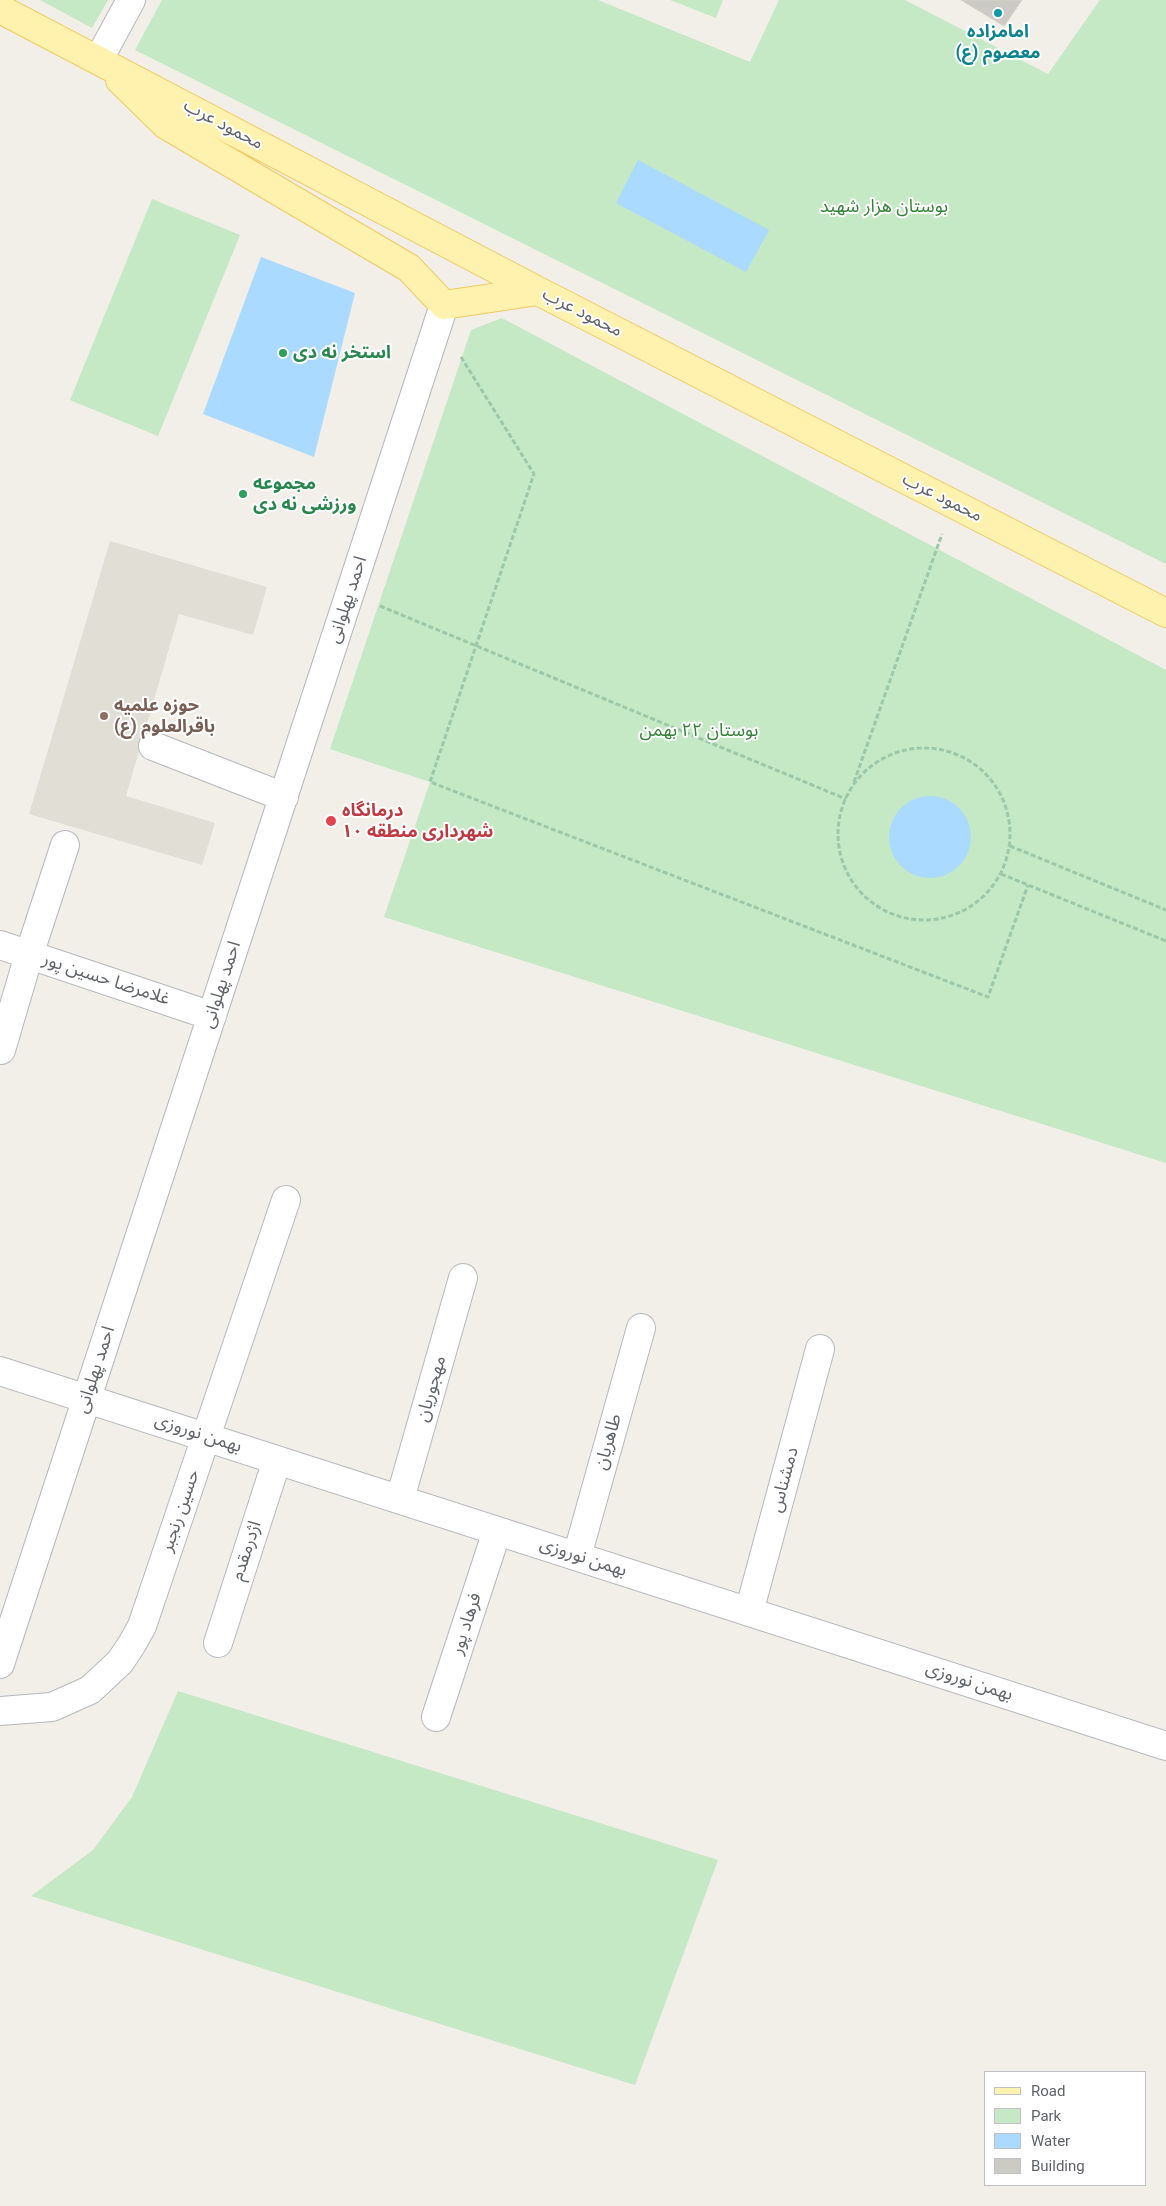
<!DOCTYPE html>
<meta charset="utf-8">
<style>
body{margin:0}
#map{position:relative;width:1166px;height:2206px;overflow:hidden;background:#f1efe8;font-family:Roboto,sans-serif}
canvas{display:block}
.legend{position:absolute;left:984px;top:2071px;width:162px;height:115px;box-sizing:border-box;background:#fff;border:1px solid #bfc1c3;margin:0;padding:6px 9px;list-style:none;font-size:15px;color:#5f6368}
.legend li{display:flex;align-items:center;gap:10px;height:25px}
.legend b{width:25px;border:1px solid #bfc1c3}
</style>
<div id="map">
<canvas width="1166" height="2206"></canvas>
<ul class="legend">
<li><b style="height:6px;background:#fff2af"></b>Road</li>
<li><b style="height:14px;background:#c5e8c5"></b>Park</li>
<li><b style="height:14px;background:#aadaff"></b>Water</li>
<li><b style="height:14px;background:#cccac5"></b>Building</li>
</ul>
</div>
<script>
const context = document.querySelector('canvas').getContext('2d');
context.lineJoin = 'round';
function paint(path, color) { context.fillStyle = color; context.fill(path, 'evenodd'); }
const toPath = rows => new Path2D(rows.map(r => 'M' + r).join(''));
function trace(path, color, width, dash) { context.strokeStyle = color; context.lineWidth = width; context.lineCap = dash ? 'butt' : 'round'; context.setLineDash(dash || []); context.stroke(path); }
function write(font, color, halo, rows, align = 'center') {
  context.font = font + ' Roboto,"Noto Sans Arabic",sans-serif'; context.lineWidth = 4; context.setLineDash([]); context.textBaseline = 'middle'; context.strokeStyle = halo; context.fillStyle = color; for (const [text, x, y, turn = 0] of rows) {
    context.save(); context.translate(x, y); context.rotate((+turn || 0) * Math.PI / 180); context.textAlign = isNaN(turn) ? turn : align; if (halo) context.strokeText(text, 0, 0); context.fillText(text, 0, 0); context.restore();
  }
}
const education = toPath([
 [110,541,267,587,253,635,179,614,126,796,215,823,202,865,29,814]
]);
const green = toPath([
 [40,0,108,0,92,28],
 [162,0,598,0,750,62,779,0,905,0,1048,74,1100,0,1166,0,1166,564,135,50],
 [670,0,723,0,716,18],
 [152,199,240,235,158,436,70,400],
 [502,318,1166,670,1166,1163,384,917,430,782,330,749,471,330],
 [178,1691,718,1860,635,2085,31,1896,93,1850,132,1797]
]);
const water = toPath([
 [638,160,769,230,746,272,616,203],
 [261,257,355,293,314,457,203,414],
 '889 837a41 41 0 1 1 82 0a41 41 0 1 1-82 0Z'
]);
const building = toPath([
 [961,0,1022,0,1004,26,961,0]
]);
const path = toPath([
 [461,357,534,474,430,782,988,997,1028,885],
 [380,606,846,799],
 '838 834a86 86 0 1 1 172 0a86 86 0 1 1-172 0Z',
 [854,782,942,534],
 [1010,846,1166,910],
 [1001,874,1166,941]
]);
const minor = toPath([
 [99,59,131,0],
 [153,746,284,797],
 [0,945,212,1016],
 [1,1050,29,955,65,845],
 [0,1371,1166,1746],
 [400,1499,463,1278],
 [577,1556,641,1328],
 [749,1612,820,1349],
 [218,1643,277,1460],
 [0,1664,444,305],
 [0,1711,52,1707,90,1690,120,1662,132,1644,142,1626,286,1200],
 [436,1717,497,1531]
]);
const major = toPath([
 [0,9,538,291,1166,613],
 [120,80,166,125,409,268,444,305,538,291]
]);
const markers = [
 [998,13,5,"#0f9aa8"],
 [283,353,5,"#2e9e5b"],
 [243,494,5,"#2e9e5b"],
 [104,716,5,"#8d6e63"],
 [331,821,6,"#e0444e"]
];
const cultureNames = [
 ["امامزاده",998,32],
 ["معصوم (ع)",998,53]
];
const streetNames = [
 ["محمود عرب",223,125,28],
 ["محمود عرب",582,313,27],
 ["محمود عرب",942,498,27],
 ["احمد پهلوانی",348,600,-72],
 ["غلامرضا حسین پور",106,980,18],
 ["احمد پهلوانی",222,985,-72],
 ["احمد پهلوانی",96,1370,-72],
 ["مهجوریان",432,1389,-74],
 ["بهمن نوروزی",198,1434,18],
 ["طاهریان",609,1442,-74],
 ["دمشناس",785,1480,-75],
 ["حسین رنجبر",181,1511,-71],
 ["اژدرمقدم",247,1551,-72],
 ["بهمن نوروزی",583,1558,18],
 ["فرهاد پور",467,1624,-72],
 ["بهمن نوروزی",969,1682,18]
];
const parkNames = [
 ["بوستان هزار شهید",884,207],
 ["بوستان ۲۲ بهمن",699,731]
];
const leisureNames = [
 ["استخر نه دی",293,353],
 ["مجموعه",253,484],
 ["ورزشی نه دی",253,505]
];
const educationNames = [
 ["حوزه علمیه",114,706],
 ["باقرالعلوم (ع)",114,727]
];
const healthNames = [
 ["درمانگاه",342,811],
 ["شهرداری منطقه ۱۰",342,832]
];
paint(education, '#e1ded6');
paint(green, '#c5e8c5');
paint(water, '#aadaff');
paint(building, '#cccac5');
trace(building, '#d6d1c6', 1);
trace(minor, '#b5b8bc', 30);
trace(major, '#f2c960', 30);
trace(path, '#9cc7a9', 3, [5, 2.5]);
trace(minor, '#fff', 28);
trace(major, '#fff2af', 28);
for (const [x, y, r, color] of markers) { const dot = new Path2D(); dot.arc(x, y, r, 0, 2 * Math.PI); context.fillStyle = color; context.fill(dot); trace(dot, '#fff', 2); }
write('bold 18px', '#0d838f', '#fff', cultureNames);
write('18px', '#5f6368', '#fff', streetNames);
write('18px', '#348238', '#fff', parkNames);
write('bold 18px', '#27864d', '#fff', leisureNames, 'left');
write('bold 18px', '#785e54', '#fff', educationNames, 'left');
write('bold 18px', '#be3a42', '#fff', healthNames, 'left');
</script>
